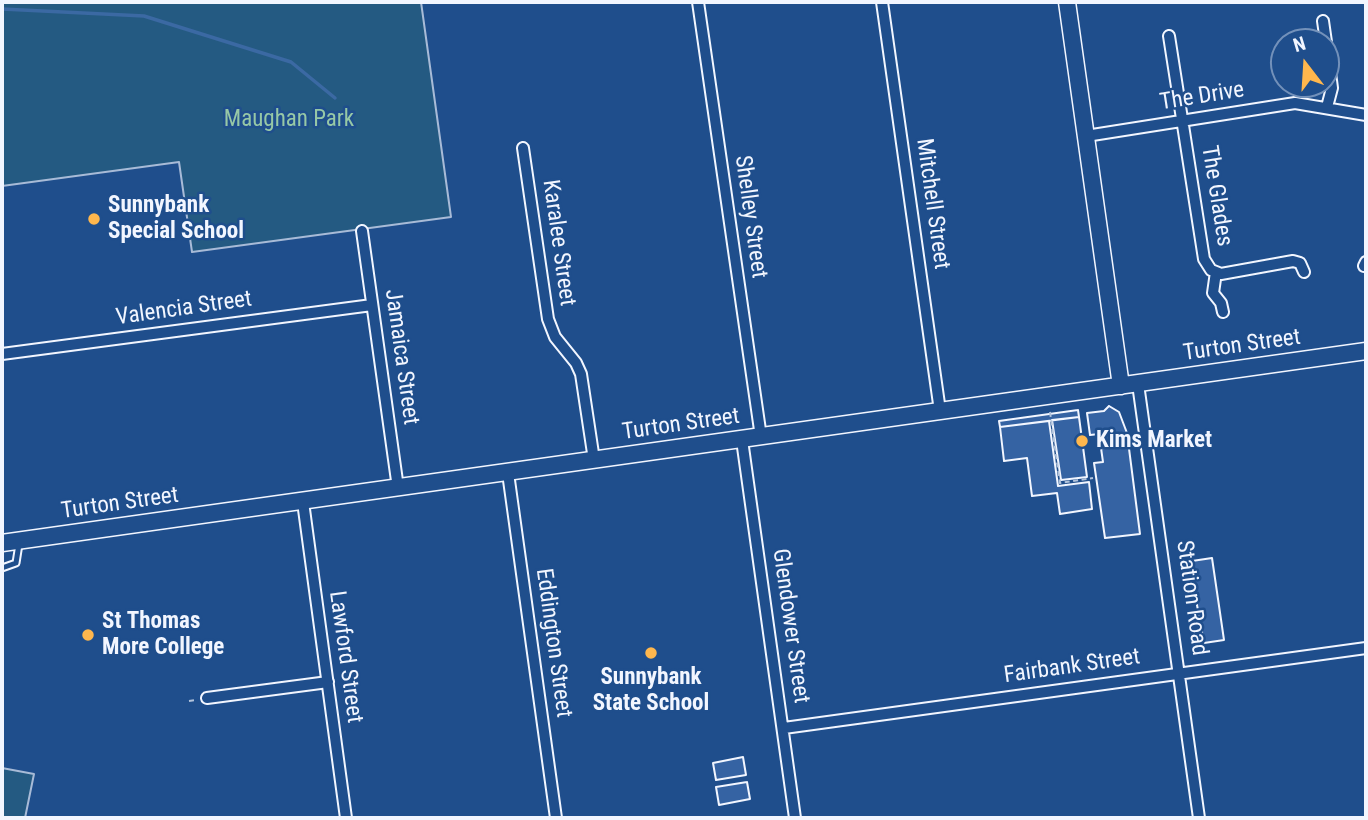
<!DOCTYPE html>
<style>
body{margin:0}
#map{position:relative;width:1368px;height:820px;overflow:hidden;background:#1f4e8c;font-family:"Roboto Condensed",sans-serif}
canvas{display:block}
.frame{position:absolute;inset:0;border:4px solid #f2f6ff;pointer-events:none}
.north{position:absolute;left:1270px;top:28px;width:70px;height:70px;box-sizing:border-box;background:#1f4e8c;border:2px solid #7391ba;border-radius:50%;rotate:343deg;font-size:19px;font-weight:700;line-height:28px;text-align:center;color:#f2f6ff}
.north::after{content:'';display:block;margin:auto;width:24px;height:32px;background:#ffb74d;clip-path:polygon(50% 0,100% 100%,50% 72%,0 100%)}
</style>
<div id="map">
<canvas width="1368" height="820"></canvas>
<div class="frame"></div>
<div class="north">N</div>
</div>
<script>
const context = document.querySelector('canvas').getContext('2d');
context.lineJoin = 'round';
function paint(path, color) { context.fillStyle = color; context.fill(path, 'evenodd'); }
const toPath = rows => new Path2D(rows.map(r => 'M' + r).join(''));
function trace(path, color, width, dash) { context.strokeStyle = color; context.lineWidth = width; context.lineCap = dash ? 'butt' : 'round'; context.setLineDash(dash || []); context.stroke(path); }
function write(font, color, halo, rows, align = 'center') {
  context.font = font + ' "Roboto Condensed",sans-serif'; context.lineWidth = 5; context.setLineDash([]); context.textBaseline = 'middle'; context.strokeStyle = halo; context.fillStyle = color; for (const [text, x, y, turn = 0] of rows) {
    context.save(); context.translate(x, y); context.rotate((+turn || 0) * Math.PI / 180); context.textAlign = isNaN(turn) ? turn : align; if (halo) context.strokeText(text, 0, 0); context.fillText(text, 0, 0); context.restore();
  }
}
const green = toPath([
 [2,2,421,2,451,217,192,252,179,162,2,186,2,2],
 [2,768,34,774,25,818,2,818,2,768]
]);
const stream = toPath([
 [2,9,144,16,291,62,335,98]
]);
const building = toPath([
 [1109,406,1119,412,1127,433,1140,534,1105,538,1094,463,1103,462,1099,434,1090,435,1087,413,1104,411,1109,406],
 [1078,410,1079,417,1000,427,999,421,1078,410],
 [1079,417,1087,477,1061,480,1052,420,1079,417],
 [1049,421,1058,486,1089,482,1092,509,1060,514,1057,493,1032,496,1027,458,1004,461,1000,427,1049,421],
 [1212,558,1224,640,1204,643,1192,578,1195,578,1192,561,1212,558],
 [743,757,746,775,716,780,713,763,743,757],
 [747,782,750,799,719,805,716,787,747,782]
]);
const path = toPath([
 [1050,412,1060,483,1093,478],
 [189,701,196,700]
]);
const lane = toPath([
 [2,568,16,563,19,544]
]);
const street = toPath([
 [698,2,761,437],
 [882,2,940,411],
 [1323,21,1326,42],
 [1169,36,1204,259,1211,270,1221,274,1293,261,1300,263,1304,272],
 [1326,43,1332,88,1327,107],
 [1086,136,1295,103,1366,115],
 [523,148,548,319,555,337,576,363,581,374,594,460],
 [362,231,398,488],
 [1364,266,1366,262],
 [1216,272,1213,293,1221,303,1223,312],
 [2,354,372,305],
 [1138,384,1199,818],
 [742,440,795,818],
 [508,473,556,818],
 [303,502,346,818],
 [207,698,328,682],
 [784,728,1366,648]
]);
const secondary = toPath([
 [1067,2,1121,386],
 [2,543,1366,351]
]);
const markers = [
 [94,219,7,"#ffb74d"],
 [1082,441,7,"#ffb74d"],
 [88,635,7,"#ffb74d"],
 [651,653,7,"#ffb74d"]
];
const streetNames = [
 ["The Drive",1202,97,-9],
 ["The Glades",1216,196,81],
 ["Mitchell Street",932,204,82],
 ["Shelley Street",750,217,82],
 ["Karalee Street",558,243,82],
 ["Valencia Street",184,309,-8],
 ["Turton Street",1242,346,-8],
 ["Jamaica Street",401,357,82],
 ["Turton Street",681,425,-8],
 ["Turton Street",120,504,-8],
 ["Station Road",1191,598,82],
 ["Glendower Street",790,626,82],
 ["Eddington Street",553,643,82],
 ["Lawford Street",345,657,82],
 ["Fairbank Street",1072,667,-8]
];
const parkNames = [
 ["Maughan Park",289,120]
];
const poiNames = [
 ["Sunnybank",108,206],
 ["Special School",108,232],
 ["Kims Market",1096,441],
 ["St Thomas",102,622],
 ["More College",102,648],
 ["Sunnybank",651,678,"center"],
 ["State School",651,704,"center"]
];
paint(green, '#245a82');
trace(green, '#a8bbd7', 2);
trace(stream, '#3b69a3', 3.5);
paint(building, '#3563a3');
trace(building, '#f2f6ff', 2);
trace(lane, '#f2f6ff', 9);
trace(street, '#f2f6ff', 14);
trace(secondary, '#f2f6ff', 19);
trace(path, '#b3c4dc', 2, [5, 3.5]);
trace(lane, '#1f4e8c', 5);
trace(street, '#1f4e8c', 10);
trace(secondary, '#1f4e8c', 16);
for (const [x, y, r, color] of markers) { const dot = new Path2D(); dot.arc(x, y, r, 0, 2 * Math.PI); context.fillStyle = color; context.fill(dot); trace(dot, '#1f4e8c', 2.5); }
write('23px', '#f2f6ff', '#1f4e8c', streetNames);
write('23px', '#97c8a6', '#1f4e8c', parkNames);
write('bold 23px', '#f2f6ff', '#1f4e8c', poiNames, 'left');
</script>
